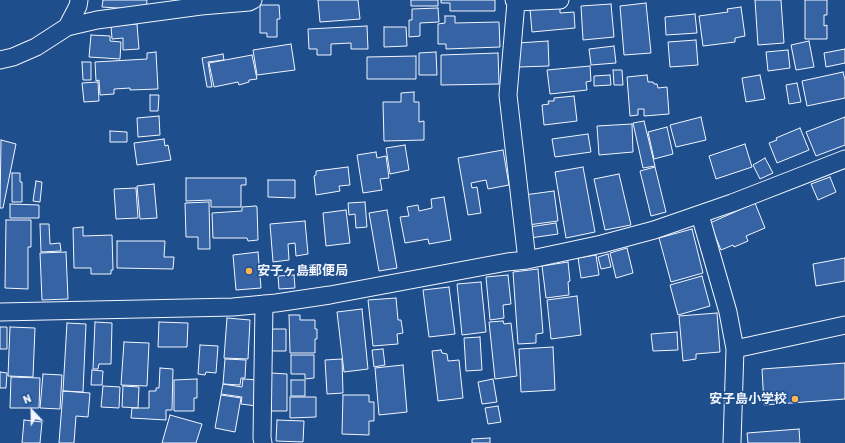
<!DOCTYPE html>
<meta charset="utf-8">
<style>
body{margin:0}
#map{position:relative;width:845px;height:443px;overflow:hidden;background:#1f4e8c;font-family:Rubik,sans-serif}
canvas{display:block}
.north{position:absolute;left:12px;top:391px;width:40px;height:40px;-webkit-text-stroke:3px #1f4e8c;paint-order:stroke;rotate:338deg;font-size:11px;font-weight:700;line-height:16px;text-align:center;color:#f2f6ff}
.north::after{content:'';display:block;margin:auto;width:14px;height:18px;background:#f2f6ff;clip-path:polygon(50% 0,100% 100%,50% 72%,0 100%)}
</style>
<div id="map">
<canvas width="845" height="443"></canvas>
<div class="north">N</div>
</div>
<script>
const context = document.querySelector('canvas').getContext('2d');
context.lineJoin = 'round';
function paint(path, color) { context.fillStyle = color; context.fill(path, 'evenodd'); }
const toPath = rows => new Path2D(rows.map(r => 'M' + r).join(''));
function trace(path, color, width, dash) { context.strokeStyle = color; context.lineWidth = width; context.lineCap = dash ? 'butt' : 'round'; context.setLineDash(dash || []); context.stroke(path); }
function write(font, color, halo, rows, align = 'center') {
  context.font = font + ' Rubik,"Noto Sans JP",sans-serif'; context.lineWidth = 3; context.setLineDash([]); context.textBaseline = 'middle'; context.strokeStyle = halo; context.fillStyle = color; for (const [text, x, y, turn = 0] of rows) {
    context.save(); context.translate(x, y); context.rotate((+turn || 0) * Math.PI / 180); context.textAlign = isNaN(turn) ? turn : align; if (halo) context.strokeText(text, 0, 0); context.fillText(text, 0, 0); context.restore();
  }
}
const building = toPath([
 [103,0,147,0,146,10,102,7,103,0],
 [318,0,358,0,360,19,320,22,318,0],
 [411,0,438,0,438,6,411,6,411,0],
 [441,0,495,0,495,11,450,11,450,3,441,3,441,0],
 [755,0,781,0,784,43,758,45,755,0],
 [805,0,827,0,827,15,824,15,824,26,827,25,827,39,805,39,805,0],
 [646,3,651,53,624,55,620,6,646,3],
 [611,4,614,37,583,40,581,6,611,4],
 [260,5,279,5,280,19,277,19,277,37,267,37,267,33,260,33,260,5],
 [560,6,560,13,574,12,575,28,532,32,530,9,560,6],
 [741,7,745,36,735,38,735,42,703,46,699,16,728,12,727,9,741,7],
 [438,8,439,22,420,23,420,36,409,37,409,20,412,20,412,9,438,8],
 [695,14,697,33,666,35,665,17,695,14],
 [445,16,455,16,455,23,499,22,500,47,446,49,446,44,438,44,438,24,445,23,445,16],
 [137,24,139,49,123,50,123,38,112,39,111,26,137,24],
 [367,26,368,49,351,49,351,43,331,44,331,55,317,55,317,49,309,49,308,29,367,26],
 [384,27,406,27,407,46,384,47,384,27],
 [91,35,110,36,110,41,121,42,120,59,89,57,91,35],
 [696,40,698,65,670,67,668,42,696,40],
 [548,41,549,66,519,67,518,43,548,41],
 [809,41,814,67,796,70,791,45,809,41],
 [291,44,295,70,257,75,253,50,291,44],
 [614,46,616,63,591,65,589,49,614,46],
 [845,49,845,63,826,67,824,53,845,49],
 [788,50,790,68,768,71,766,52,788,50],
 [156,52,158,89,130,90,130,88,114,89,114,94,100,95,99,80,96,81,95,62,147,59,147,53,156,52],
 [436,52,437,75,419,75,419,53,436,52],
 [498,53,499,84,441,85,441,55,498,53],
 [223,54,224,60,208,62,212,87,207,87,202,58,223,54],
 [252,55,257,79,249,80,249,82,239,85,238,82,214,87,209,63,252,55],
 [416,56,416,79,367,79,367,57,416,56],
 [82,62,91,62,91,80,83,80,82,62],
 [590,66,591,81,586,82,587,90,550,94,547,70,590,66],
 [613,70,622,70,623,85,614,85,613,70],
 [843,72,845,80,845,98,807,106,802,81,843,72],
 [610,75,611,85,594,86,594,76,610,75],
 [647,75,648,82,653,82,654,84,657,84,658,88,667,87,669,114,644,116,644,109,638,109,638,115,630,116,627,77,647,75],
 [760,75,765,99,746,102,742,78,760,75],
 [98,82,99,101,84,102,82,83,98,82],
 [797,83,801,102,789,104,786,85,797,83],
 [414,92,414,102,419,102,419,122,424,121,424,140,384,141,383,102,401,102,401,93,414,92],
 [150,95,159,95,158,111,150,111,150,95],
 [574,96,577,121,544,125,542,105,549,104,548,101,554,101,554,98,574,96],
 [159,116,160,135,138,137,137,118,159,116],
 [701,117,706,140,676,147,670,125,701,117],
 [845,117,845,145,816,156,806,132,845,117],
 [644,121,655,166,643,168,633,123,644,121],
 [632,124,633,152,599,155,597,126,632,124],
 [667,127,673,154,654,159,648,132,667,127],
 [800,128,809,150,777,163,769,143,777,140,776,138,800,128],
 [110,131,127,132,127,142,110,142,110,131],
 [588,134,591,152,555,157,552,139,588,134],
 [164,139,165,146,168,145,171,160,137,165,134,143,164,139],
 [1,140,16,144,3,208,0,208,1,140],
 [745,144,752,167,716,179,709,156,745,144],
 [405,145,409,170,390,174,386,148,405,145],
 [503,150,509,185,488,189,486,180,471,183,472,188,477,187,481,213,468,215,458,158,503,150],
 [376,152,377,158,386,156,389,178,380,179,382,190,363,193,357,155,376,152],
 [765,158,773,173,760,179,753,165,765,158],
 [348,167,350,185,339,186,340,191,316,195,314,176,316,175,316,171,348,167],
 [583,167,595,232,566,238,555,172,583,167],
 [655,167,666,212,651,216,640,171,655,167],
 [12,173,20,173,20,182,22,182,22,202,12,202,12,173],
 [619,174,631,225,605,230,594,179,619,174],
 [830,177,836,192,818,200,811,184,830,177],
 [186,178,246,178,246,185,241,185,241,207,211,207,211,200,186,201,186,178],
 [268,180,295,180,295,198,268,197,268,180],
 [36,181,42,182,40,202,33,201,36,181],
 [154,184,157,218,140,219,137,186,154,184],
 [136,188,138,218,116,219,114,189,136,188],
 [554,191,558,221,528,225,524,195,554,191],
 [444,197,451,240,429,244,428,239,405,243,400,217,409,216,407,207,418,205,419,211,432,208,431,199,444,197],
 [209,202,210,249,198,249,198,237,186,237,185,203,209,202],
 [365,202,367,227,356,228,355,214,349,215,348,203,365,202],
 [755,203,765,228,746,236,748,241,734,247,733,245,721,250,710,223,755,203],
 [10,204,39,205,39,218,10,218,10,204],
 [256,206,257,207,258,240,248,241,247,238,213,238,212,213,242,211,242,207,256,206],
 [346,210,350,243,326,246,323,213,346,210],
 [387,210,397,268,379,271,369,213,387,210],
 [6,220,31,220,31,247,28,247,28,289,5,288,6,220],
 [305,221,308,254,296,256,295,243,288,244,289,260,273,262,270,224,305,221],
 [556,223,558,234,530,238,529,227,556,223],
 [40,224,49,224,50,244,60,243,61,251,41,252,40,224],
 [83,227,83,236,112,235,113,270,111,270,111,274,91,274,91,268,74,268,73,228,83,227],
 [692,229,703,273,671,282,659,238,692,229],
 [117,241,165,241,164,257,174,257,173,269,117,268,117,241],
 [627,248,633,273,616,278,610,253,627,248],
 [66,252,68,299,42,300,40,253,66,252],
 [258,252,261,288,236,290,233,255,258,252],
 [608,254,611,267,601,269,598,257,608,254],
 [596,255,599,275,581,278,578,258,596,255],
 [845,258,845,281,816,286,813,264,845,258],
 [568,262,570,281,568,282,569,295,546,298,542,266,568,262],
 [538,269,543,333,536,334,536,343,518,344,513,272,538,269],
 [294,275,295,288,279,289,278,276,294,275],
 [508,275,511,304,503,305,504,318,490,320,486,277,508,275],
 [702,276,710,306,678,315,670,285,702,276],
 [481,282,486,332,462,335,457,284,481,282],
 [449,287,455,334,429,337,423,290,449,287],
 [577,296,581,335,551,339,547,300,577,296],
 [396,298,398,320,401,320,403,333,397,334,398,344,373,346,368,300,396,298],
 [362,309,368,369,344,372,337,312,362,309],
 [717,313,720,352,696,354,696,359,683,361,679,316,717,313],
 [289,315,300,315,300,320,315,320,315,329,317,329,317,339,315,339,315,353,290,353,289,315],
 [227,318,250,320,248,359,224,358,227,318],
 [503,321,504,324,511,323,517,376,495,379,489,322,503,321],
 [95,322,112,323,111,364,99,364,98,369,93,369,95,322],
 [159,322,188,323,187,347,158,347,159,322],
 [67,323,86,324,83,392,63,391,67,323],
 [0,327,7,327,7,349,0,349,0,327],
 [10,327,35,328,33,377,8,376,10,327],
 [270,329,286,329,286,351,269,351,270,329],
 [677,332,678,350,653,351,651,334,677,332],
 [480,337,482,370,466,371,464,338,480,337],
 [124,342,149,343,147,386,121,385,124,342],
 [200,345,218,346,216,373,206,372,205,375,198,374,200,345],
 [553,347,555,390,521,392,519,349,553,347],
 [383,349,385,365,374,367,372,350,383,349],
 [441,350,442,353,447,354,448,361,459,360,463,398,438,401,432,351,441,350],
 [291,355,314,355,314,378,305,379,305,374,291,374,291,355],
 [225,359,246,360,245,378,241,378,240,385,223,384,225,359],
 [342,359,343,393,327,394,325,360,342,359],
 [845,363,845,399,764,405,762,369,845,363],
 [403,365,407,412,379,415,375,368,403,365],
 [160,368,173,369,172,410,166,410,166,420,131,418,132,408,149,408,149,391,156,391,156,388,159,388,160,368],
 [92,370,103,371,102,385,91,385,92,370],
 [0,372,7,373,6,388,0,388,0,372],
 [271,373,287,374,287,411,271,411,271,373],
 [43,374,62,375,60,409,40,408,43,374],
 [11,377,40,378,39,408,10,408,11,377],
 [197,379,197,398,194,398,194,411,174,411,174,380,197,379],
 [243,379,260,380,257,406,241,404,242,397,221,394,223,384,242,387,243,379],
 [493,379,497,402,482,404,478,382,493,379],
 [291,380,305,380,305,396,291,396,291,380],
 [103,386,120,387,119,408,101,407,103,386],
 [123,386,139,387,138,408,122,407,123,386],
 [63,391,90,393,88,417,76,416,74,443,59,443,63,391],
 [221,395,241,398,235,432,215,428,221,395],
 [343,395,369,395,369,402,374,402,374,421,369,421,369,435,342,434,343,395],
 [290,397,316,397,316,417,290,418,290,397],
 [498,406,501,422,488,424,485,408,498,406],
 [170,415,202,424,196,443,162,443,170,415],
 [24,420,42,422,40,443,22,443,24,420],
 [277,420,304,421,303,442,276,441,277,420],
 [799,429,800,443,748,443,747,433,799,429],
 [490,438,490,443,472,443,472,439,490,438]
]);
const minor = toPath([
 [514,0,516,2,560,0],
 [516,2,508,95,527,260],
 [67,27,97,20,201,6,249,2,253,0],
 [0,60,13,57,36,47,67,27,78,6,79,0],
 [700,215,728,312,735,349,732,443],
 [0,312,233,307,276,303,330,295,507,262,527,260,602,244,654,230,732,203,845,159],
 [735,349,845,325],
 [263,443,262,438,264,304]
]);
const markers = [
 [249,271,4,"#ffb74d"],
 [795,399,4,"#ffb74d"]
];
const poiNames = [
 ["安子ヶ島郵便局",257,271],
 ["安子島小学校",787,399,"right"]
];
paint(building, '#3563a3');
trace(building, '#f2f6ff', 1);
trace(minor, '#f2f6ff', 19);
trace(minor, '#1f4e8c', 17);
for (const [x, y, r, color] of markers) { const dot = new Path2D(); dot.arc(x, y, r, 0, 2 * Math.PI); context.fillStyle = color; context.fill(dot); trace(dot, '#1f4e8c', 1.5); }
write('bold 13px', '#f2f6ff', '#1f4e8c', poiNames, 'left');
</script>
